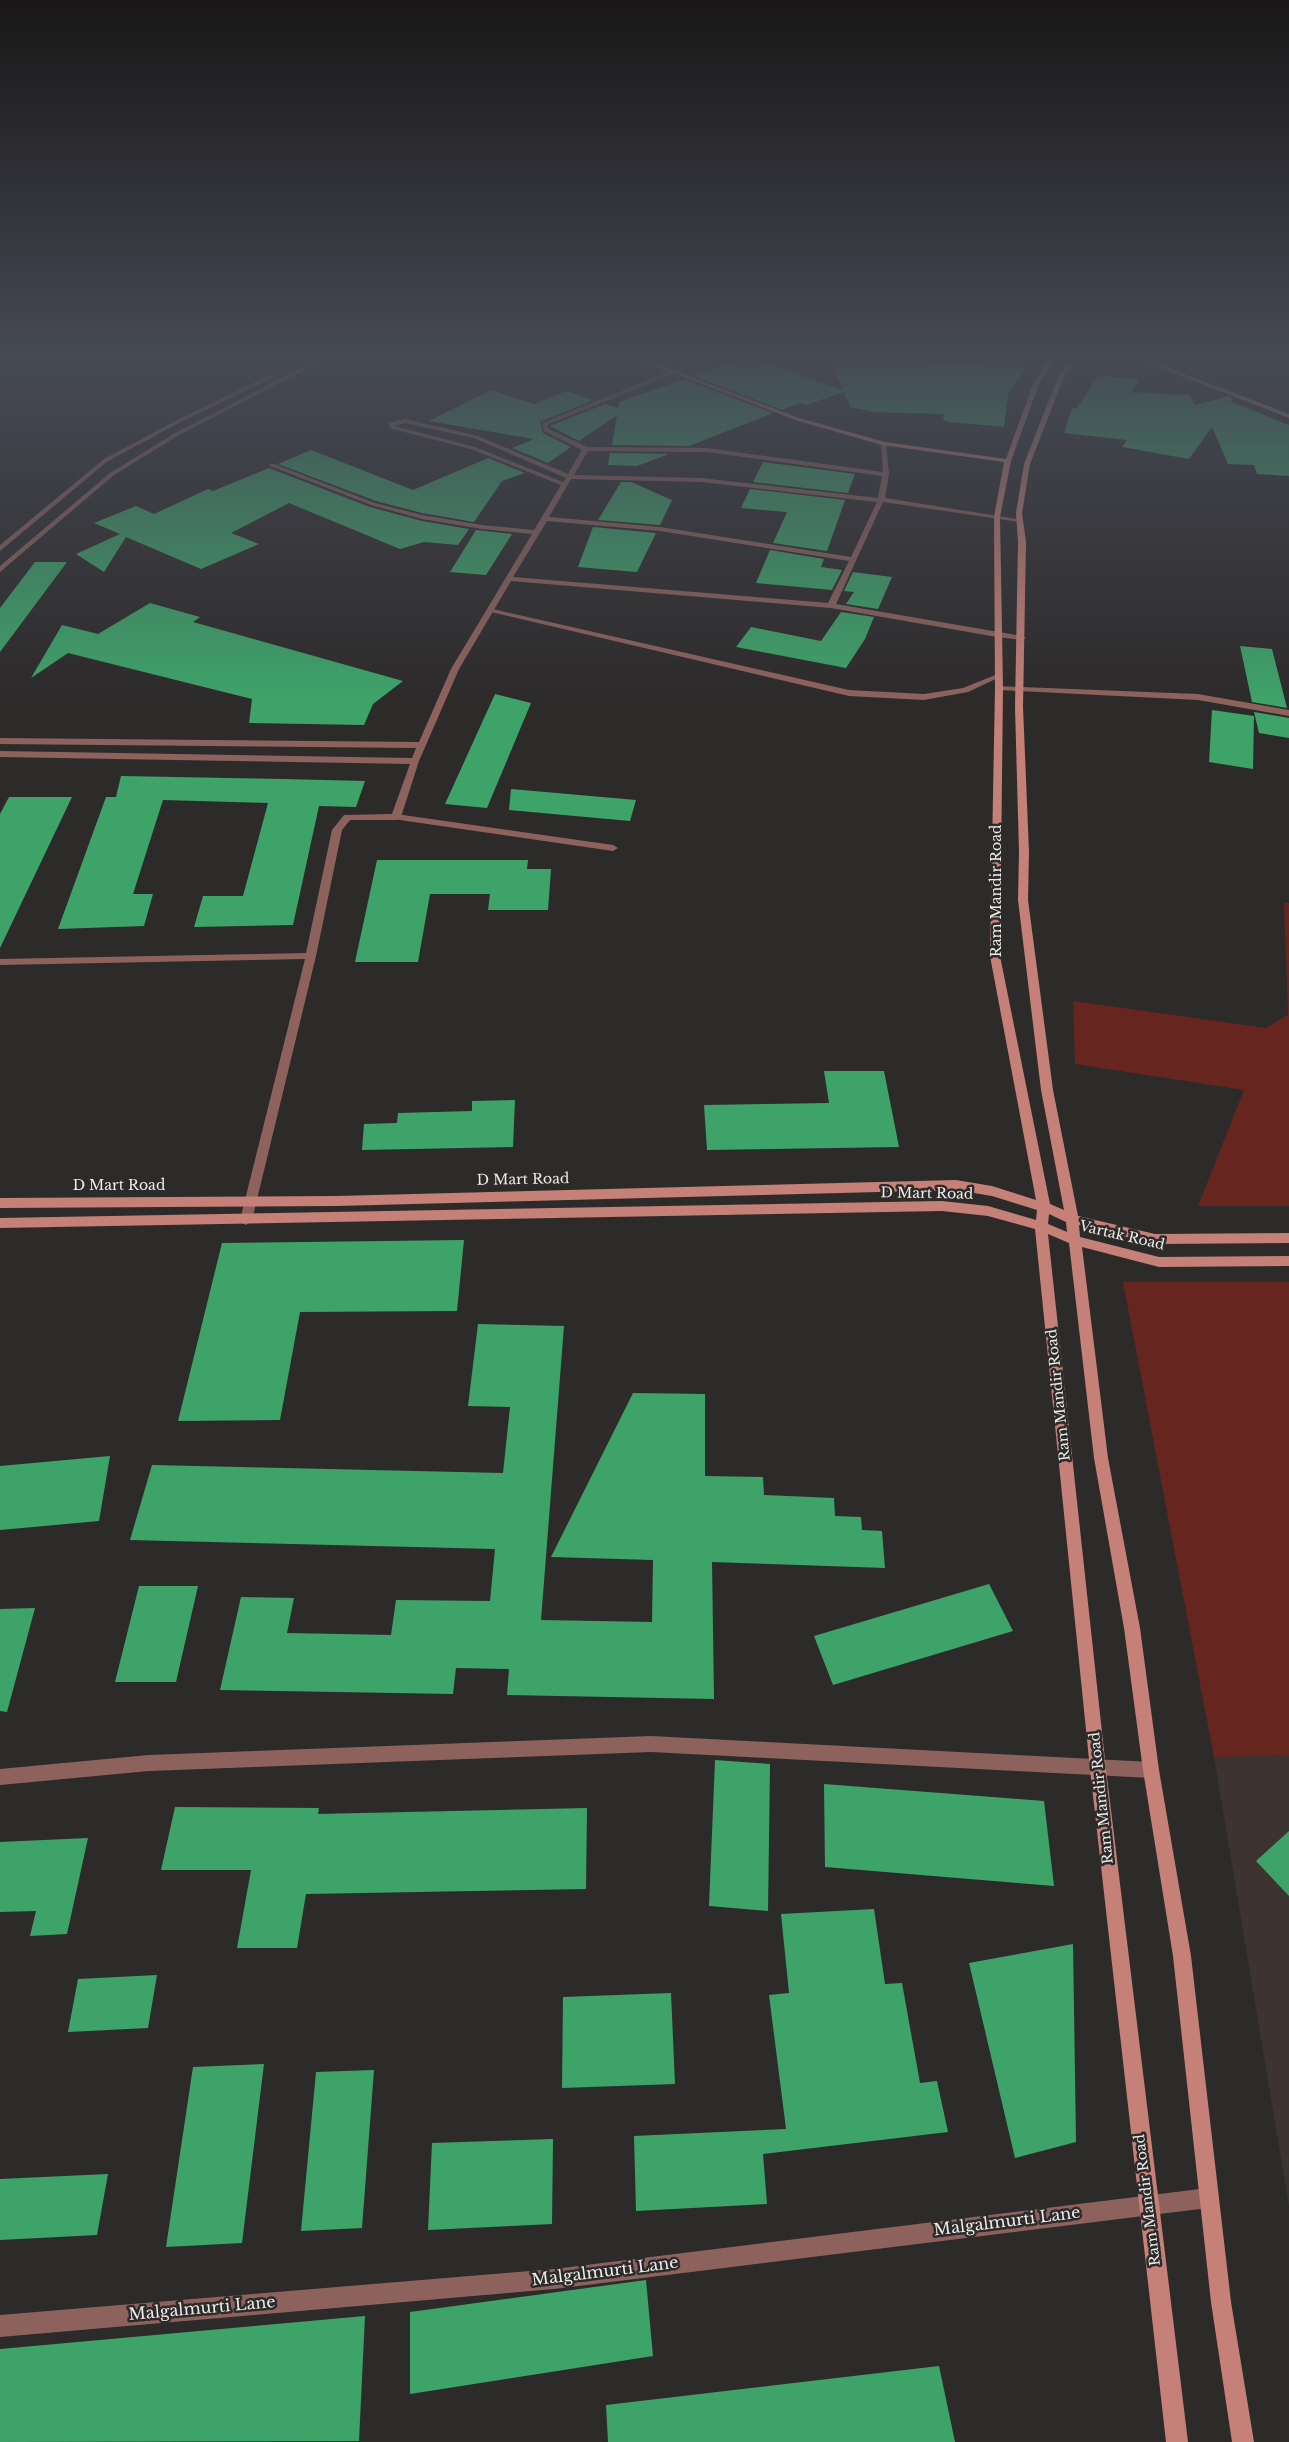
<!DOCTYPE html>
<style>
body{margin:0}
canvas{display:block;background:#2d2a2a}
</style>
<canvas width="1289" height="2442"></canvas>
<script>
const context = document.querySelector('canvas').getContext('2d');
context.lineJoin = 'round';
function paint(path, color) { context.fillStyle = color; context.fill(path, 'evenodd'); }
const toPath = rows => new Path2D(rows.map(r => 'M' + r).join(''));
function write(font, color, halo, rows, align = 'center') {
  context.font = font + ' "Libre Baskerville",serif'; context.lineWidth = 5; context.setLineDash([]); context.textBaseline = 'middle'; context.strokeStyle = halo; context.fillStyle = color; for (const [text, x, y, turn = 0] of rows) {
    context.save(); context.translate(x, y); context.rotate((+turn || 0) * Math.PI / 180); context.textAlign = isNaN(turn) ? turn : align; if (halo) context.strokeText(text, 0, 0); context.fillText(text, 0, 0); context.restore();
  }
}
const built = toPath([
 [1289,1755,1289,2206,1214,1757]
]);
const green = toPath([
 [1284,903,1289,903,1289,1206,1198,1206,1244,1090,1075,1064,1073,1001,1266,1028,1288,1015],
 [1123,1282,1289,1282,1289,1755,1214,1757]
]);
const building = toPath([
 [744,359,754,359,843,390,830,359,913,359,914,361,1026,368,1008,394,1004,427,949,422,943,420,944,414,874,412,850,407,844,392,806,405,800,403,782,410,694,376],
 [1099,375,1140,380,1131,392,1190,395,1195,405,1228,396,1233,398,1230,401,1289,425,1289,476,1257,474,1254,465,1228,464,1212,427,1189,459,1122,447,1127,440,1064,433,1072,408,1076,409],
 [684,379,773,413,689,446,612,445,617,415,579,441,550,426,605,404,618,408,619,402],
 [491,390,534,404,566,391,594,400,540,422,543,433,571,447,548,463,512,448,534,439,429,421],
 [311,450,413,490,488,458,525,473,502,481,474,522,422,513,376,501,278,464],
 [610,453,669,454,637,466,608,465],
 [763,462,810,468,855,474,848,493,753,482],
 [269,468,370,507,422,521,469,529,458,545,424,542,400,549,289,503,231,533,259,544,201,569,126,537,104,572,76,554,120,534,94,523,136,506,154,514,208,489,213,491],
 [621,482,631,482,672,500,660,525,598,520],
 [750,489,845,500,827,551,773,543,787,512,741,508],
 [593,527,656,533,637,572,578,567],
 [476,530,512,534,486,575,450,572],
 [770,550,824,559,821,567,842,570,832,590,756,583],
 [35,562,67,562,0,652,0,608],
 [853,572,892,577,878,609,846,604,854,592,844,591],
 [150,603,200,617,193,622,403,681,373,704,364,725,249,723,252,699,68,653,31,678,62,625,98,634],
 [841,612,874,617,865,639,846,668,736,647,751,627,821,641],
 [1240,646,1272,649,1287,708,1252,702],
 [495,694,531,703,487,808,445,804],
 [1212,710,1254,716,1253,769,1209,762],
 [1254,712,1289,718,1289,738,1259,733],
 [121,776,283,779,365,781,356,807,319,806,293,925,194,927,203,896,243,896,268,803,163,800,133,894,153,894,144,926,58,929,106,797,116,797],
 [511,789,636,800,630,821,509,810],
 [9,797,72,797,0,948,0,814],
 [377,860,528,860,527,869,551,869,548,910,488,910,490,894,430,894,418,962,355,962],
 [824,1071,884,1071,899,1147,707,1150,704,1105,829,1103],
 [515,1100,513,1147,362,1150,364,1124,397,1123,398,1113,472,1111,472,1101],
 [464,1240,457,1311,300,1312,280,1420,178,1421,222,1243],
 [478,1324,564,1326,541,1620,652,1622,653,1560,551,1557,633,1393,705,1394,705,1476,763,1477,764,1495,834,1498,835,1516,861,1517,862,1530,882,1531,885,1568,712,1562,714,1699,507,1695,509,1669,456,1668,453,1694,220,1690,241,1597,294,1598,287,1633,391,1635,396,1600,490,1601,495,1549,130,1540,152,1465,503,1473,510,1407,468,1406],
 [110,1456,99,1521,0,1530,0,1466],
 [989,1584,1013,1631,833,1685,814,1636],
 [139,1586,198,1586,176,1682,115,1682],
 [35,1608,7,1712,0,1711,0,1609],
 [715,1760,770,1764,768,1911,709,1906],
 [824,1784,1044,1801,1054,1886,825,1867],
 [175,1807,319,1808,318,1814,587,1808,586,1889,306,1894,297,1948,237,1948,251,1870,161,1870],
 [1289,1831,1289,1896,1256,1861],
 [88,1838,67,1934,30,1936,36,1911,0,1912,0,1842],
 [874,1909,885,1984,902,1983,920,2083,937,2081,948,2132,763,2154,767,2204,636,2211,634,2136,786,2129,769,1995,789,1993,781,1914],
 [1073,1944,1076,2142,1015,2158,969,1963],
 [157,1975,148,2028,68,2032,78,1979],
 [671,1993,675,2084,562,2088,563,1997],
 [264,2064,242,2243,166,2247,193,2067],
 [374,2070,362,2228,301,2231,316,2072],
 [553,2139,552,2224,428,2230,432,2143],
 [108,2174,97,2235,0,2240,0,2179],
 [646,2280,653,2356,410,2394,410,2312],
 [365,2316,359,2441,0,2442,0,2349],
 [939,2366,955,2442,608,2442,606,2405]
]);
const lane = toPath([
 [488,608,849,690,924,694,963,688,998,674,1002,676,968,692,924,700,849,696,491,612,487,610,488,608],
 [396,814,613,845,618,848,613,851,393,819,393,815,396,814]
]);
const street = toPath([
 [319,359,326,359,179,435,114,475,0,572,0,566,110,473,175,433,319,359],
 [709,359,718,359,675,373,547,425,549,429,587,447,707,448,883,472,881,444,886,443,889,474,885,498,1023,520,1020,522,883,502,836,604,1022,636,1026,638,1022,640,997,637,831,608,511,581,459,669,419,761,401,817,396,820,350,820,342,830,316,956,252,1220,246,1225,242,1223,240,1220,305,959,0,965,0,959,306,953,332,830,344,815,392,814,410,764,0,757,0,751,412,758,416,748,0,744,0,738,419,742,451,669,532,534,482,529,422,519,371,505,270,466,270,464,274,464,375,503,422,515,482,525,534,530,561,485,471,449,389,428,389,423,405,419,478,436,568,474,582,450,544,431,542,423,671,371,709,359],
 [405,423,474,438,566,478,563,482,475,447,394,426,405,423],
 [588,451,707,452,882,476,878,498,701,478,574,475,588,451],
 [571,479,701,482,877,502,851,557,660,527,549,517,571,479],
 [547,521,660,531,849,561,828,603,513,577,547,521],
 [963,359,995,359,1053,364,1050,366,963,359],
 [270,375,272,378,183,421,108,461,0,551,0,545,104,459,179,419,270,375],
 [996,686,1198,694,1289,710,1289,716,1198,700,999,690,996,690,996,686],
 [651,1736,1151,1762,1157,1764,1159,1770,1157,1776,1151,1778,651,1752,149,1771,0,1785,0,1769,149,1755,651,1736],
 [1208,2188,1215,2191,1218,2198,1215,2205,1208,2208,554,2289,0,2337,0,2315,554,2269,1208,2188]
]);
const secondary = toPath([
 [637,359,645,359,799,418,885,442,1006,459,1033,384,1049,359,1055,359,1039,384,1011,461,1000,517,1003,688,1000,956,1050,1204,1064,1210,1041,1090,1018,900,1019,852,1015,707,1018,542,1016,513,1024,464,1058,377,1069,359,1075,359,1064,377,1030,464,1022,513,1026,542,1023,707,1029,852,1028,900,1053,1090,1078,1216,1155,1234,1289,1233,1289,1243,1155,1244,1079,1225,1080,1237,1159,1257,1289,1256,1289,1266,1159,1267,1082,1247,1108,1458,1140,1628,1159,1770,1191,1956,1231,2302,1254,2442,1232,2442,1211,2302,1173,1956,1143,1770,1124,1628,1094,1458,1069,1243,1048,1234,1106,1769,1188,2442,1166,2442,1090,1769,1035,1229,988,1216,942,1211,0,1228,0,1218,942,1201,988,1206,1036,1220,1037,1210,992,1196,956,1190,336,1206,0,1208,0,1198,336,1196,956,1180,992,1186,1036,1200,990,956,995,688,994,517,1004,462,882,445,795,420,637,359],
 [1049,1214,1066,1222,1067,1232,1048,1224,1049,1214],
 [1138,359,1146,359,1289,414,1289,418,1138,359]
]);
const streetNames = [
 ["Ram Mandir Road",997,891,-90],
 ["D Mart Road",523,1180,-1],
 ["D Mart Road",119,1186],
 ["D Mart Road",927,1194,1],
 ["Vartak Road",1122,1236,13],
 ["Ram Mandir Road",1059,1395,-96],
 ["Ram Mandir Road",1102,1798,-96],
 ["Ram Mandir Road",1148,2200,-97]
];
const nearStreetnames = [
 ["Malgalmurti Lane",1007,2222,-7],
 ["Malgalmurti Lane",605,2272,-7],
 ["Malgalmurti Lane",202,2309,-5]
];
paint(built, '#3d3432');
paint(green, '#67251f');
paint(building, '#3ea369');
paint(lane, '#8d625c');
paint(street, '#8d625c');
paint(secondary, '#c58077');
const sky = context.createLinearGradient(0, 0, 0, 701);
sky.addColorStop(0, '#191717');
sky.addColorStop(0.51, '#464a55');
sky.addColorStop(1, '#464a5500');
context.fillStyle = sky;
context.fillRect(0, 0, 1289, 701);
write('14px', '#eeeceb', '#2d2a2a', streetNames);
write('16px', '#eeeceb', '#2d2a2a', nearStreetnames);
</script>
